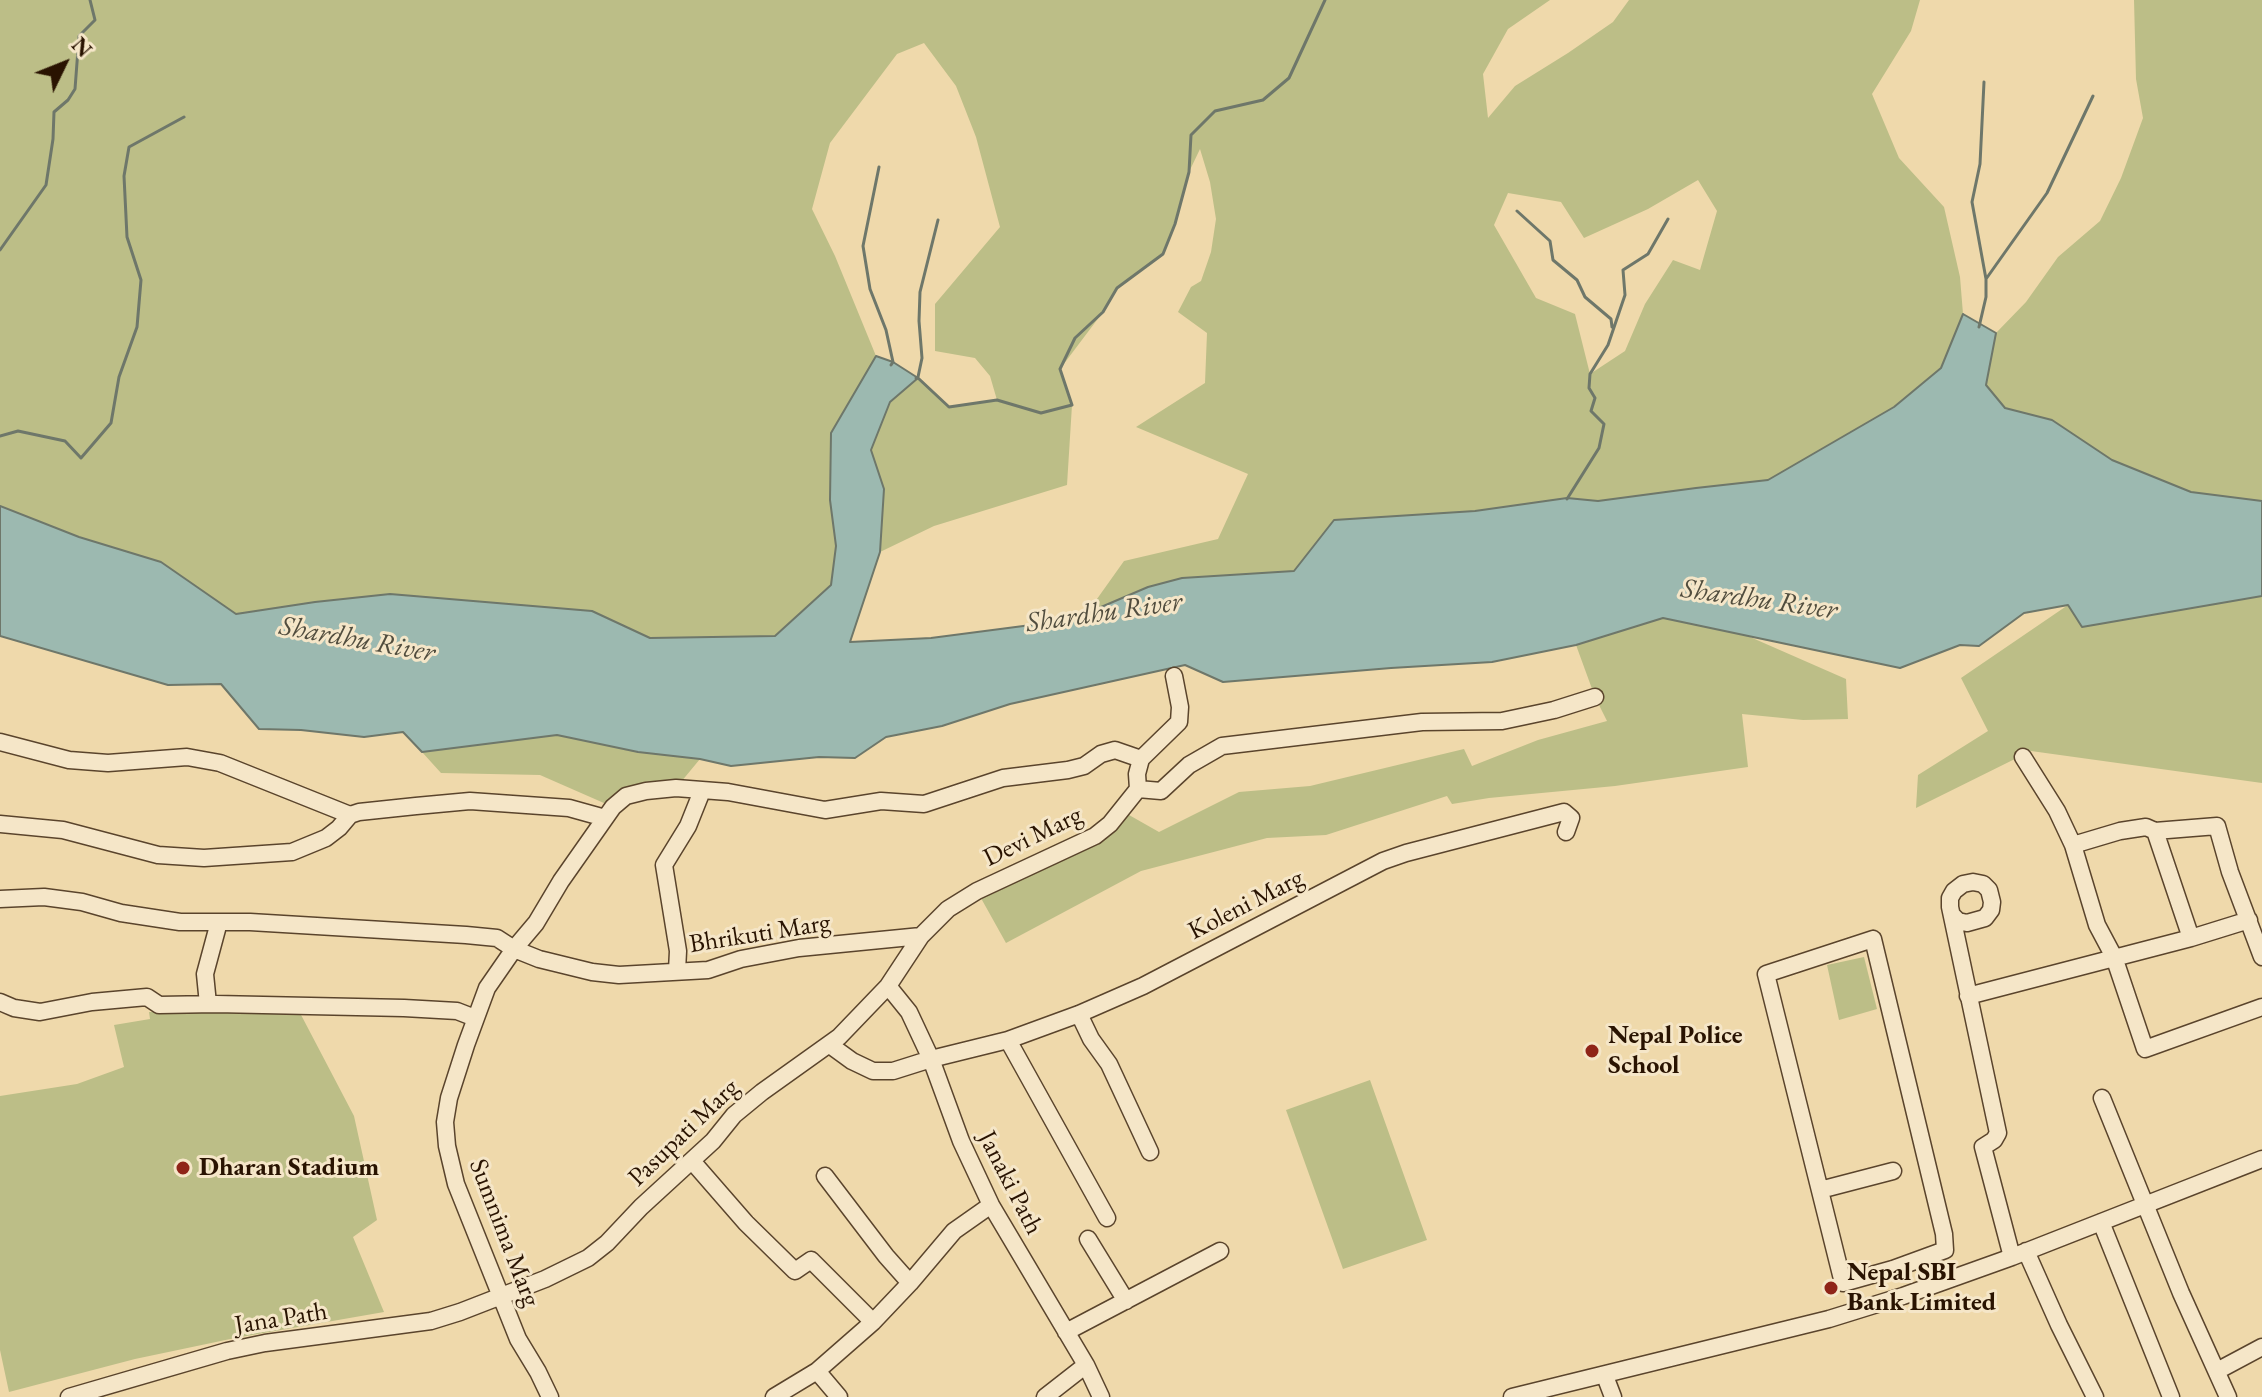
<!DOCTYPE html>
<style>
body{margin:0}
#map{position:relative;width:2262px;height:1397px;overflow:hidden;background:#efd9ab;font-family:"EB Garamond",serif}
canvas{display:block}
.north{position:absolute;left:24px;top:24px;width:80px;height:80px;-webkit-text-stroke:6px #f5e6c8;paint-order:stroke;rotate:47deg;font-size:22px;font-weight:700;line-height:32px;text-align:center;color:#291301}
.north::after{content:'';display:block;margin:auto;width:28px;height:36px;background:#291301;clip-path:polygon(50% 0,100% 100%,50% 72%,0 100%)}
</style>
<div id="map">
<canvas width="2262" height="1397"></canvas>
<div class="north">N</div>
</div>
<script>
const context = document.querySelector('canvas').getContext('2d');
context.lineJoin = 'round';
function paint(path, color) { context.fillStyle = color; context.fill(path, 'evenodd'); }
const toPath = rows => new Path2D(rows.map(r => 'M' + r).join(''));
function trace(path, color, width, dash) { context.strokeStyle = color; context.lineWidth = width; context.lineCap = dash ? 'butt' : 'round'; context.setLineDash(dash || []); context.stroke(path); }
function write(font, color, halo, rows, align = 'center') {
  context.font = font + ' "EB Garamond",serif'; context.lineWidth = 6; context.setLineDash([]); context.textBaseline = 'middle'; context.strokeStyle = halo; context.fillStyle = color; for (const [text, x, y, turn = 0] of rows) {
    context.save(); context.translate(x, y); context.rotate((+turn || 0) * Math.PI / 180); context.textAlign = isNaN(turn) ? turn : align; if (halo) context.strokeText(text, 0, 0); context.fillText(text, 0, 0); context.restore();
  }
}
const green = toPath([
 [0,0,1550,0,1508,29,1483,74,1488,118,1515,86,1568,53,1613,22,1629,0,1920,0,1911,31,1872,94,1899,158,1944,207,1960,277,1963,314,1941,368,1894,407,1768,480,1696,488,1598,501,1567,498,1475,511,1334,520,1294,571,1182,578,1148,587,1087,613,1124,561,1218,539,1248,474,1136,427,1205,383,1207,333,1178,312,1191,287,1201,281,1211,252,1216,219,1210,182,1200,149,1189,172,1175,224,1163,254,1117,288,1103,312,1060,369,1072,405,1067,485,934,526,880,552,884,489,871,451,890,402,918,378,949,407,997,400,990,376,975,358,935,351,935,304,1000,227,976,137,956,86,924,43,897,54,830,143,812,209,835,256,876,356,831,433,830,500,836,546,831,585,775,636,650,638,592,611,390,594,315,602,236,614,161,562,79,537,0,506],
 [1698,180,1717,211,1700,270,1673,260,1645,304,1625,351,1590,374,1575,314,1536,298,1494,225,1508,193,1561,202,1584,238,1648,209],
 [2134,0,2262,0,2262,501,2191,492,2112,460,2052,420,2005,408,1986,385,1996,333,2026,302,2058,257,2100,221,2121,178,2143,118,2136,79],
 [2262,596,2262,783,2031,751,1916,808,1918,775,1988,731,1961,678,2068,605,2083,627],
 [1663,618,1741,633,1846,679,1848,719,1803,720,1742,714,1748,767,1615,786,1489,798,1452,804,1447,796,1326,835,1267,838,1141,871,1006,943,977,891,1055,855,1122,811,1159,832,1239,792,1310,786,1464,749,1472,766,1538,740,1607,721,1595,697,1576,645],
 [557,735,638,752,700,759,676,788,613,807,540,775,441,773,422,752],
 [1864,957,1877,1009,1839,1020,1827,965],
 [299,1011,354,1116,377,1220,353,1237,384,1312,235,1338,135,1359,9,1392,0,1350,0,1096,77,1084,124,1067,114,1025,150,1019,149,1012],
 [1370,1080,1427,1240,1343,1269,1286,1110]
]);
const water = toPath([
 [1963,314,1996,333,1986,385,2005,408,2052,420,2112,460,2191,492,2262,501,2262,596,2082,627,2068,605,2024,613,1979,646,1960,645,1900,668,1663,618,1576,645,1492,662,1391,668,1223,682,1185,665,1010,704,942,726,886,737,855,758,819,757,731,766,700,759,638,752,557,735,422,752,403,732,364,737,301,730,259,729,221,684,168,685,0,636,0,506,79,537,161,562,236,614,315,602,390,594,592,611,650,638,775,636,831,585,836,546,830,500,831,433,876,356,893,362,918,378,890,402,871,450,884,489,880,552,850,642,931,638,1031,625,1087,613,1148,587,1182,578,1294,571,1334,520,1475,511,1567,498,1598,501,1696,488,1768,480,1894,407,1941,368,1963,314]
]);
const stream = toPath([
 [879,167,863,246,870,289,886,330,893,362,891,365],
 [1517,211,1550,241,1553,260,1577,280,1585,297,1611,319,1612,327],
 [0,250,46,185,53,139,54,112,68,100,75,89,79,36,95,20,90,0],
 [1986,279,2047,193,2093,96],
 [1979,327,1986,297,1986,279,1972,202,1980,164,1984,82],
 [918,377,922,358,919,321,920,292,938,220],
 [916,378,918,378,949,407,997,400,1041,413,1072,405,1060,369,1075,338,1103,312,1117,288,1163,254,1175,224,1189,172,1191,135,1215,111,1263,100,1289,78,1325,0],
 [0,436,18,431,65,441,81,458,111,423,119,377,137,327,141,280,127,237,124,176,129,147,184,117],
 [1567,499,1599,448,1604,424,1591,411,1595,398,1589,388,1590,374,1608,345,1625,295,1623,270,1648,254,1668,219]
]);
const minor = toPath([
 [0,742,69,760,108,763,187,757,220,763,350,815],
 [2023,757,2057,811,2073,845,2097,925,2114,957,2145,1049,2262,1007],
 [1138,789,1161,791,1189,765,1222,746,1422,722,1502,721,1554,710,1595,697],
 [0,824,63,830,158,855,204,858,292,852,326,838,339,828,350,815,359,812,416,806,470,801,569,808,605,818],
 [2155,831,2217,826,2230,872,2262,957],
 [2073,845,2120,831,2146,827,2155,831,2191,938],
 [0,899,44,897,82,902,121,913,180,922,250,922,466,935,497,938,514,949,539,959,592,972,619,975,708,970,741,959,799,948,921,936],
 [1953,916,1958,921,1967,923,1985,918,1991,910,1992,902,1989,890,1983,884,1973,882,1963,884,1954,891,1950,898,1950,907,1998,1133,1994,1140,1983,1147,2012,1257],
 [1873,939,1944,1234,1945,1250,1893,1269,1843,1283,1766,974,1873,939],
 [677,971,678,951,664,865,688,826,702,791],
 [888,986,909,1012,931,1059,961,1141,991,1205,1086,1365,1101,1397],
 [1968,996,2191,938,2249,920],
 [0,1002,14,1008,40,1012,92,1002,147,997,159,1005,216,1004,404,1008,457,1011,475,1018],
 [208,1004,205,974,219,922],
 [1079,1014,1091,1039,1109,1064,1150,1152],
 [1008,1040,1107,1218],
 [830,1045,852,1061,873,1071,893,1071,931,1059,1008,1040,1079,1014,1143,986,1383,861,1406,853,1564,812,1571,818,1566,832],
 [2102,1098,2181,1293,2228,1397],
 [692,1161,746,1223,795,1271,811,1260,873,1322],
 [825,1176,886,1256,910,1283],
 [1820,1190,1893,1171],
 [2101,1222,2171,1397],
 [1088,1239,1126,1301],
 [2026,1251,2059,1325,2095,1397],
 [1066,1332,1220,1251],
 [817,1371,839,1397],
 [2217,1371,2262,1347],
 [1605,1376,1613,1397],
 [69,1397,227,1351,265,1343,431,1321,460,1312,545,1279,588,1258,607,1243,641,1207,713,1141,734,1115,762,1092,839,1037,888,986,921,936,948,909,977,891,1095,836,1110,824,1138,789,1137,774,1141,759,1179,722,1180,707,1174,676],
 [550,1397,538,1372,518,1339,456,1184,447,1146,445,1122,449,1098,466,1045,487,988,514,949,536,923,561,881,613,807,626,796,646,791,676,788,728,792,825,810,881,801,924,804,1003,778,1068,770,1084,766,1101,754,1115,750,1141,759],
 [774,1397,817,1371,873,1322,910,1283,954,1231,991,1205],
 [1045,1397,1086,1365],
 [1512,1397,1829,1319,1903,1296,2012,1257,2262,1159]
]);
const markers = [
 [1592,1051,8,"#8f2418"],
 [183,1168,8,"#8f2418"],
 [1831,1288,8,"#8f2418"]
];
const streetNames = [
 ["Devi Marg",1033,837,-26],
 ["Koleni Marg",1246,905,-27],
 ["Bhrikuti Marg",760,934,-9],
 ["Pasupati Marg",684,1133,-44],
 ["Janaki Path",1010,1183,63],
 ["Sumnima Marg",504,1233,69],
 ["Jana Path",281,1319,-9]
];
const poiNames = [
 ["Nepal Police",1608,1036],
 ["School",1608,1066],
 ["Dharan Stadium",199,1168],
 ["Nepal SBI",1847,1273],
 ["Bank Limited",1847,1303]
];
const waterNames = [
 ["Shardhu River",1759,600,8],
 ["Shardhu River",1104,613,-8],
 ["Shardhu River",357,640,10]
];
paint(green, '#bcbe87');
paint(water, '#9cb9b0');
trace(water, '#6e776a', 2);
trace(stream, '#6e776a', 3);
trace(minor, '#5a442c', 19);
trace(minor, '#f5e6c8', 16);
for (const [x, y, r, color] of markers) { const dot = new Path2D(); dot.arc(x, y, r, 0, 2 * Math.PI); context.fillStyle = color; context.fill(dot); trace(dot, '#f5e6c8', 3); }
write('26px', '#291301', '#f5e6c8', streetNames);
write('bold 26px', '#291301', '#f5e6c8', poiNames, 'left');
write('italic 28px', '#514d3e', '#f5e6c8', waterNames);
</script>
